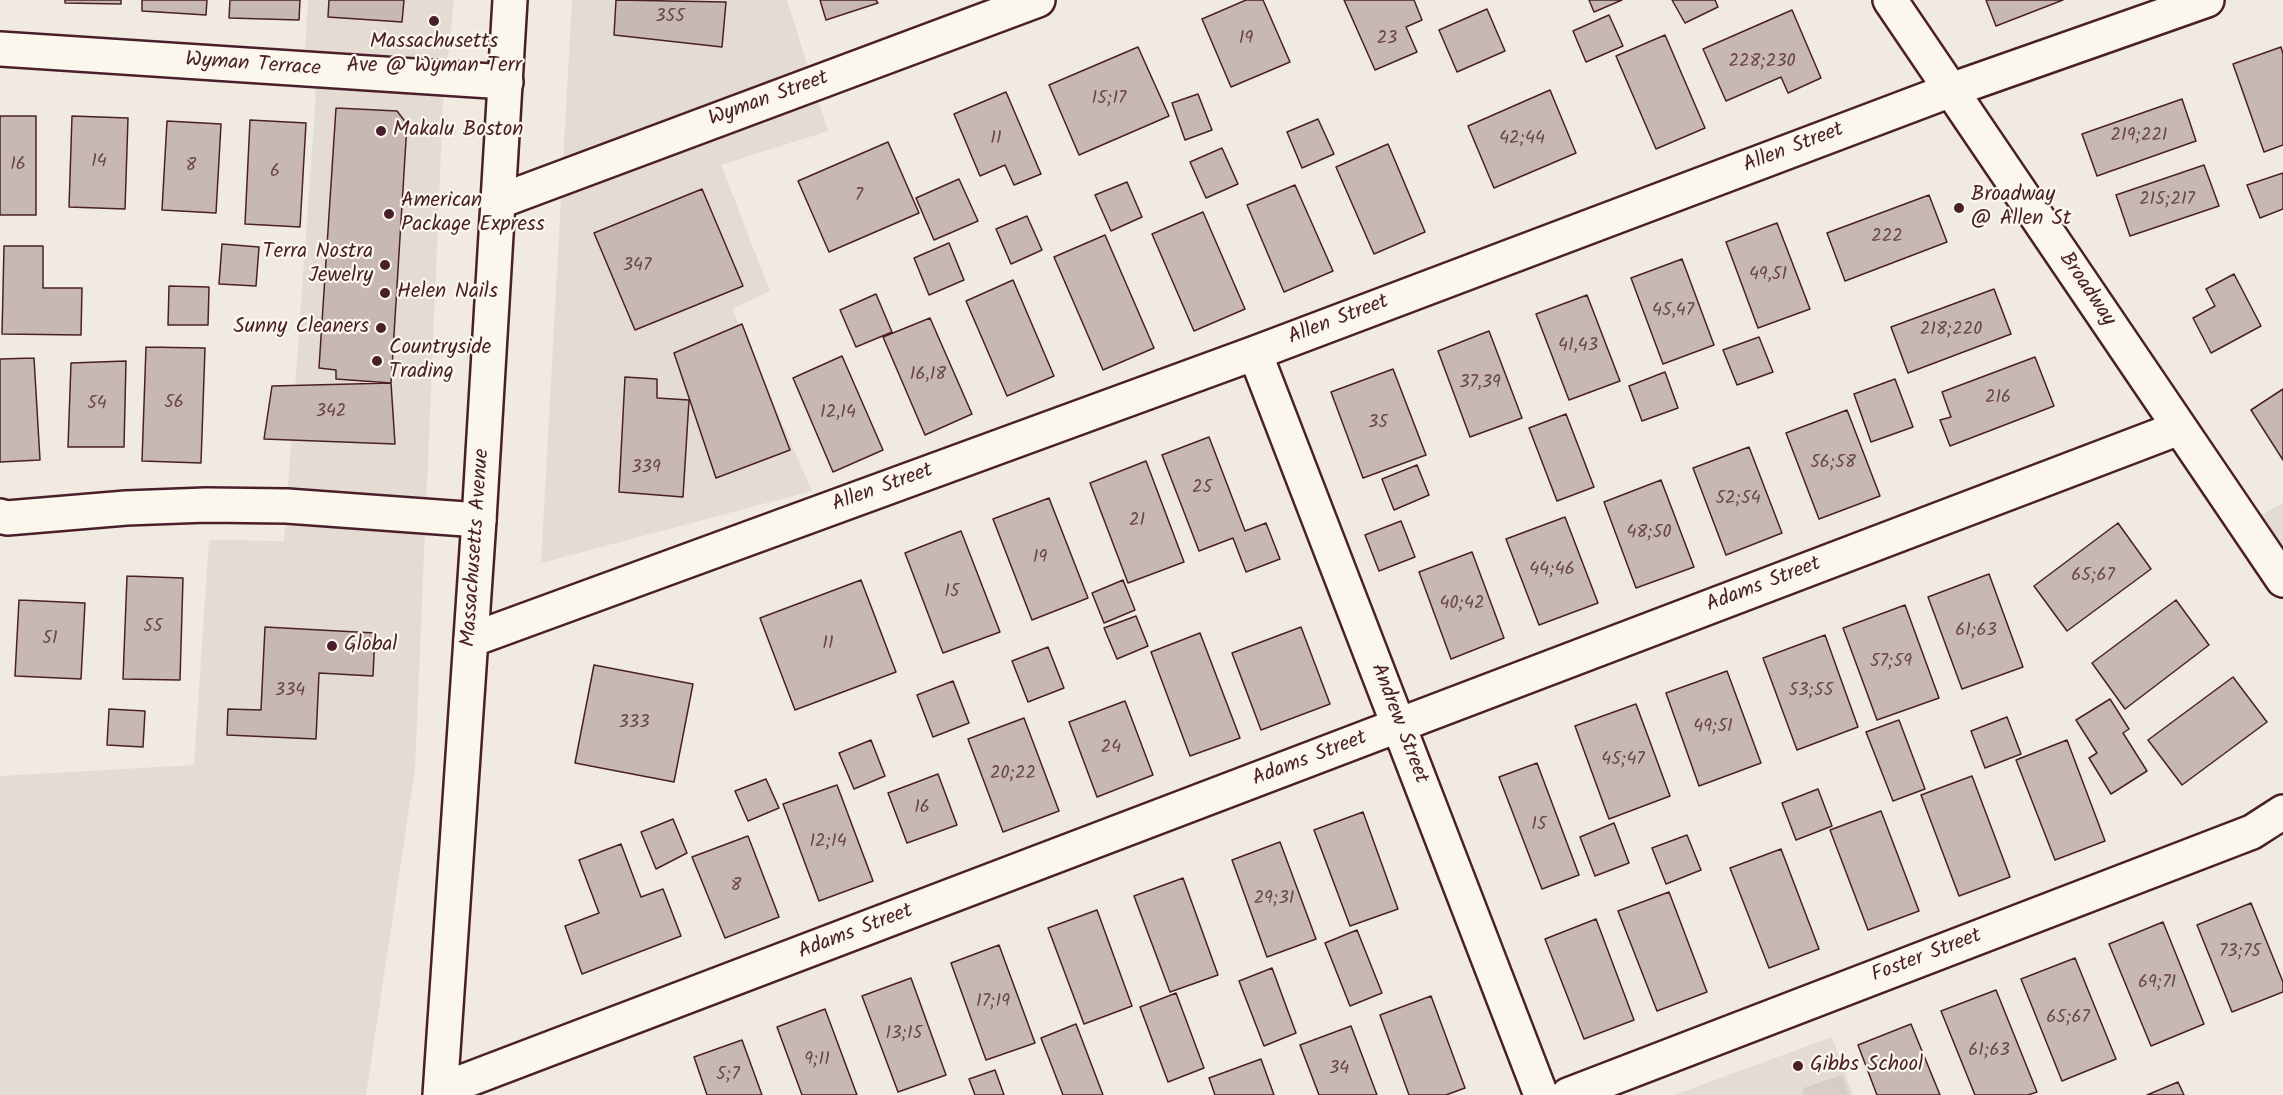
<!DOCTYPE html>
<style>
body{margin:0}
canvas{display:block;background:#f0eae0}
</style>
<canvas width="2283" height="1095"></canvas>
<script>
const context = document.querySelector('canvas').getContext('2d');
context.lineJoin = 'round';
function paint(path, color) { context.fillStyle = color; context.fill(path, 'evenodd'); }
const toPath = rows => new Path2D(rows.map(r => 'M' + r).join(''));
function trace(path, color, width, dash) { context.strokeStyle = color; context.lineWidth = width; context.lineCap = dash ? 'butt' : 'round'; context.setLineDash(dash || []); context.stroke(path); }
function write(font, color, halo, rows, align = 'center') {
  context.font = font + ' Kalam,sans-serif'; context.lineWidth = 4.5; context.setLineDash([]); context.textBaseline = 'middle'; context.strokeStyle = halo; context.fillStyle = color; for (const [text, x, y, turn = 0] of rows) {
    context.save(); context.translate(x, y); context.rotate((+turn || 0) * Math.PI / 180); context.textAlign = isNaN(turn) ? turn : align; if (halo) context.strokeText(text, 0, 0); context.fillText(text, 0, 0); context.restore();
  }
}
const built = toPath([
 [308,0,454,0,443,103,415,769,366,1095,0,1095,0,776,194,765,209,540,284,541,316,94,305,51],
 [572,0,787,0,828,131,721,165,770,291,732,309,812,491,541,563],
 [2283,503,2283,548,2261,515],
 [1832,1037,1853,1095,1674,1095]
]);
const green = toPath([
 [1842,1075,1849,1095,1802,1095,1804,1088]
]);
const building = toPath([
 [65,0,121,0,121,4,65,3,65,0],
 [142,0,207,0,206,15,142,11,142,0],
 [230,0,300,0,299,20,229,18,230,0],
 [329,0,404,0,402,22,328,17,329,0],
 [616,0,726,2,722,47,614,35,616,0],
 [820,0,876,0,878,3,826,20,820,0],
 [1246,0,1263,0,1290,62,1231,87,1202,19,1246,0],
 [1344,0,1414,0,1422,20,1406,27,1417,52,1375,70,1344,0],
 [1589,0,1622,0,1594,12,1589,0],
 [1672,0,1715,0,1718,7,1685,23,1672,0],
 [1986,0,2063,0,1996,26,1986,0],
 [1487,9,1505,51,1457,72,1439,30,1487,9],
 [1792,10,1821,78,1788,93,1781,77,1726,101,1703,49,1792,10],
 [1609,15,1623,46,1586,62,1573,31,1609,15],
 [1665,35,1705,128,1656,149,1616,56,1665,35],
 [1138,47,1169,116,1079,155,1049,85,1138,47],
 [2281,47,2283,54,2283,145,2264,152,2233,64,2281,47],
 [1550,90,1576,153,1494,188,1468,126,1550,90],
 [1006,92,1041,174,1014,185,1005,165,980,176,954,114,1006,92],
 [1198,94,1212,130,1185,140,1172,103,1198,94],
 [2182,99,2196,141,2097,176,2082,134,2182,99],
 [336,108,397,111,407,124,391,383,336,379,336,370,319,368,336,108],
 [0,116,36,116,36,215,0,215,0,116],
 [72,116,128,118,125,209,69,207,72,116],
 [1318,119,1334,154,1302,168,1287,132,1318,119],
 [250,120,306,123,300,227,245,224,250,120],
 [167,121,221,124,216,213,162,210,167,121],
 [888,142,919,213,829,252,798,181,888,142],
 [1388,144,1425,232,1374,254,1336,167,1388,144],
 [1222,148,1238,184,1206,198,1190,162,1222,148],
 [2204,165,2219,206,2130,236,2116,195,2204,165],
 [2283,173,2283,209,2260,218,2247,185,2283,173],
 [959,179,978,221,934,240,916,198,959,179],
 [1127,182,1142,217,1111,231,1095,195,1127,182],
 [1295,185,1333,271,1284,292,1247,205,1295,185],
 [702,189,743,286,635,330,594,233,702,189],
 [1929,195,1947,242,1845,281,1827,233,1929,195],
 [1203,212,1245,309,1194,331,1152,234,1203,212],
 [1027,216,1042,250,1011,264,996,229,1027,216],
 [1777,223,1810,309,1758,328,1726,242,1777,223],
 [1105,235,1154,348,1103,370,1054,257,1105,235],
 [949,243,964,280,929,295,914,258,949,243],
 [222,244,259,247,256,286,219,284,222,244],
 [4,246,43,246,43,288,82,288,81,335,2,334,4,246],
 [1682,259,1714,345,1663,364,1631,278,1682,259],
 [2234,274,2261,326,2211,353,2193,318,2215,306,2206,289,2234,274],
 [1013,280,1054,376,1007,396,966,301,1013,280],
 [169,286,209,287,208,325,168,325,169,286],
 [1994,289,2011,334,1908,373,1891,327,1994,289],
 [876,294,892,332,856,347,840,310,876,294],
 [1587,295,1620,381,1569,400,1536,314,1587,295],
 [930,318,972,414,925,435,883,337,930,318],
 [742,324,790,450,716,478,674,353,742,324],
 [1489,331,1522,418,1470,437,1438,351,1489,331],
 [1759,337,1773,372,1737,385,1723,350,1759,337],
 [146,347,205,348,201,463,142,461,146,347],
 [842,356,883,450,833,472,793,378,842,356],
 [2035,357,2054,406,1950,446,1940,420,1951,417,1942,392,2035,357],
 [34,358,40,460,0,462,0,359,34,358],
 [126,361,124,447,68,447,71,363,126,361],
 [1393,369,1426,455,1363,478,1331,392,1393,369],
 [1665,372,1678,408,1642,421,1629,386,1665,372],
 [625,377,657,379,657,398,689,400,683,497,619,492,625,377],
 [1895,379,1913,427,1871,442,1854,394,1895,379],
 [391,383,395,444,264,439,272,386,391,383],
 [2283,389,2283,460,2251,410,2283,389],
 [1847,410,1880,496,1819,519,1786,433,1847,410],
 [1566,414,1594,487,1557,501,1529,428,1566,414],
 [1209,437,1245,531,1266,523,1280,559,1246,572,1233,538,1199,551,1162,455,1209,437],
 [1749,447,1782,533,1726,555,1693,468,1749,447],
 [1146,461,1184,562,1128,583,1090,483,1146,461],
 [1417,465,1429,495,1394,510,1382,479,1417,465],
 [1661,480,1694,567,1636,588,1604,502,1661,480],
 [1049,498,1088,598,1032,620,993,519,1049,498],
 [1565,517,1598,603,1539,625,1506,539,1565,517],
 [1401,521,1415,557,1379,571,1365,535,1401,521],
 [2118,523,2151,569,2067,631,2034,586,2118,523],
 [961,531,1000,632,943,653,905,553,961,531],
 [1472,552,1504,638,1451,659,1419,572,1472,552],
 [1989,574,2023,667,1962,689,1928,597,1989,574],
 [127,576,183,578,180,680,123,679,127,576],
 [861,580,896,672,795,710,760,618,861,580],
 [1123,580,1135,610,1104,623,1092,593,1123,580],
 [19,600,85,603,81,679,15,676,19,600],
 [2176,600,2209,645,2125,709,2092,663,2176,600],
 [1905,605,1939,698,1877,720,1843,628,1905,605],
 [1136,616,1148,646,1117,659,1104,628,1136,616],
 [265,627,375,633,373,676,319,673,316,739,227,735,228,709,261,710,265,627],
 [1301,627,1330,704,1261,730,1232,653,1301,627],
 [1200,633,1240,738,1190,756,1151,652,1200,633],
 [1825,635,1858,727,1797,750,1763,658,1825,635],
 [1048,647,1064,688,1028,702,1012,661,1048,647],
 [594,665,693,684,674,782,575,763,594,665],
 [1727,671,1761,763,1699,786,1666,693,1727,671],
 [2233,677,2267,722,2182,785,2148,740,2233,677],
 [953,681,969,723,933,737,917,695,953,681],
 [2110,699,2129,729,2123,733,2147,771,2111,794,2089,758,2097,753,2076,720,2110,699],
 [1125,701,1153,775,1097,797,1069,722,1125,701],
 [1636,704,1670,796,1609,819,1575,726,1636,704],
 [109,709,145,711,143,747,107,745,109,709],
 [2007,717,2021,754,1985,768,1971,731,2007,717],
 [1024,718,1059,811,1003,832,968,739,1024,718],
 [1899,720,1925,789,1893,801,1866,732,1899,720],
 [871,740,885,776,854,789,839,753,871,740],
 [2067,740,2105,841,2055,860,2016,760,2067,740],
 [1537,763,1579,875,1542,889,1499,777,1537,763],
 [938,774,957,825,907,843,888,793,938,774],
 [1972,776,2010,877,1959,896,1921,795,1972,776],
 [766,779,779,808,748,821,735,791,766,779],
 [837,785,873,881,819,901,783,804,837,785],
 [1818,789,1832,826,1796,840,1782,803,1818,789],
 [1881,811,1919,911,1868,930,1830,830,1881,811],
 [1363,812,1398,909,1350,926,1314,830,1363,812],
 [673,819,687,853,656,869,641,832,673,819],
 [1614,823,1629,863,1595,876,1580,837,1614,823],
 [1687,835,1701,870,1666,884,1652,848,1687,835],
 [748,836,779,917,725,938,692,857,748,836],
 [1280,842,1316,939,1267,957,1232,860,1280,842],
 [621,844,641,897,663,889,681,936,582,974,565,926,599,913,579,860,621,844],
 [1781,849,1819,949,1769,968,1730,868,1781,849],
 [1183,878,1218,975,1170,992,1134,896,1183,878],
 [1669,892,1707,992,1657,1011,1618,911,1669,892],
 [2251,903,2283,982,2283,992,2232,1012,2197,925,2251,903],
 [1097,910,1132,1006,1084,1024,1048,928,1097,910],
 [1596,919,1634,1020,1584,1039,1545,939,1596,919],
 [2163,922,2204,1024,2151,1046,2109,944,2163,922],
 [1357,930,1382,993,1350,1006,1325,943,1357,930],
 [999,945,1035,1043,986,1060,951,963,999,945],
 [2075,958,2116,1059,2062,1081,2021,979,2075,958],
 [1272,968,1296,1033,1264,1046,1239,981,1272,968],
 [911,978,946,1075,898,1092,862,996,911,978],
 [1996,990,2037,1092,2028,1095,1975,1095,1941,1011,1996,990],
 [1176,993,1204,1068,1168,1082,1140,1007,1176,993],
 [1431,996,1465,1088,1446,1095,1409,1095,1380,1015,1431,996],
 [825,1009,857,1095,802,1095,777,1027,825,1009],
 [1076,1024,1103,1095,1063,1095,1041,1038,1076,1024],
 [1911,1024,1940,1095,1877,1095,1858,1045,1911,1024],
 [1351,1026,1377,1095,1319,1095,1300,1045,1351,1026],
 [742,1040,762,1095,707,1095,694,1057,742,1040],
 [1261,1059,1274,1095,1215,1095,1209,1078,1261,1059],
 [995,1070,1004,1095,975,1095,969,1079,995,1070],
 [2178,1082,2184,1095,2147,1095,2178,1082]
]);
const minor = toPath([
 [0,49,506,82],
 [500,201,1038,0],
 [1255,353,1541,1095],
 [0,516,7,518,126,508,206,505,287,506,479,520],
 [471,640,1255,353,1951,90,2207,0],
 [441,1090,2179,428],
 [1568,1095,2252,832,2283,812]
]);
const major = toPath([
 [1890,0,2283,580]
]);
const highway = toPath([
 [440,1095,479,520,510,0]
]);
const markers = [
 [434,21,6,"#4a1f2b"],
 [381,131,6,"#4a1f2b"],
 [1959,208,6,"#4a1f2b"],
 [389,214,6,"#4a1f2b"],
 [385,265,6,"#4a1f2b"],
 [385,293,6,"#4a1f2b"],
 [381,328,6,"#4a1f2b"],
 [377,361,6,"#4a1f2b"],
 [332,646,6,"#4a1f2b"],
 [1798,1066,6,"#4a1f2b"]
];
const numberNames = [
 ["355",670,18],
 ["19",1246,40],
 ["23",1387,40],
 ["228;230",1762,63],
 ["15;17",1109,100],
 ["219;221",2139,137],
 ["11",996,140],
 ["42;44",1522,140],
 ["14",99,163],
 ["16",18,166],
 ["8",191,167],
 ["6",275,173],
 ["7",859,197],
 ["215;217",2167,201],
 ["222",1887,238],
 ["347",637,267],
 ["49,51",1768,276],
 ["45,47",1673,312],
 ["218;220",1951,331],
 ["41,43",1578,347],
 ["16,18",928,376],
 ["37,39",1480,384],
 ["216",1998,399],
 ["56",174,404],
 ["54",97,405],
 ["342",331,413],
 ["12,14",838,414],
 ["35",1378,424],
 ["56;58",1833,464],
 ["339",646,469],
 ["25",1202,489],
 ["52;54",1738,500],
 ["21",1137,522],
 ["48;50",1649,534],
 ["19",1040,559],
 ["44;46",1552,571],
 ["65;67",2093,577],
 ["15",952,593],
 ["40;42",1462,605],
 ["55",153,628],
 ["61;63",1976,632],
 ["51",50,640],
 ["11",828,645],
 ["57;59",1891,663],
 ["334",290,692],
 ["53;55",1811,692],
 ["333",634,724],
 ["49;51",1713,728],
 ["24",1111,749],
 ["45;47",1623,761],
 ["20;22",1013,775],
 ["16",922,809],
 ["15",1539,826],
 ["12;14",828,843],
 ["8",736,887],
 ["29;31",1274,900],
 ["73;75",2240,953],
 ["69;71",2157,984],
 ["17;19",993,1003],
 ["65;67",2068,1019],
 ["13;15",904,1035],
 ["61;63",1989,1052],
 ["9;11",817,1061],
 ["34",1339,1070],
 ["5;7",728,1076]
];
const poiNames = [
 ["Massachusetts",434,43,"center"],
 ["Ave @ Wyman Terr",434,67,"center"],
 ["Makalu Boston",393,131],
 ["Broadway",1971,196],
 ["@ Allen St",1971,220],
 ["American",401,202],
 ["Package Express",401,226],
 ["Terra Nostra",373,253,"right"],
 ["Jewelry",373,277,"right"],
 ["Helen Nails",397,293],
 ["Sunny Cleaners",369,328,"right"],
 ["Countryside",389,349],
 ["Trading",389,373],
 ["Global",344,646],
 ["Gibbs School",1810,1066]
];
const streetNames = [
 ["Wyman Terrace",253,66,4],
 ["Wyman Street",769,100,-20],
 ["Allen Street",1794,149,-21],
 ["Broadway",2086,290,56],
 ["Allen Street",1339,321,-21],
 ["Allen Street",883,489,-20],
 ["Massachusetts Avenue",477,548,-86],
 ["Adams Street",1764,586,-21],
 ["Andrew Street",1398,724,69],
 ["Adams Street",1310,760,-21],
 ["Adams Street",856,933,-21],
 ["Foster Street",1927,957,-21]
];
paint(built, '#e4dbd2');
paint(green, '#d8ccc6');
paint(building, '#c8b8b3');
trace(building, '#4a1f2b', 1.5);
trace(minor, '#4a1f2b', 38);
trace(major, '#4a1f2b', 38);
trace(highway, '#4a1f2b', 38);
trace(minor, '#fbf7ec', 33);
trace(major, '#fbf7ec', 33);
trace(highway, '#fbf7ec', 33);
for (const [x, y, r, color] of markers) { const dot = new Path2D(); dot.arc(x, y, r, 0, 2 * Math.PI); context.fillStyle = color; context.fill(dot); trace(dot, '#fbf7ec', 2); }
write('18px', '#6a454d', null, numberNames);
write('21px', '#4a1f2b', '#fbf7ec', poiNames, 'left');
write('21px', '#4a1f2b', '#fbf7ec', streetNames);
</script>
